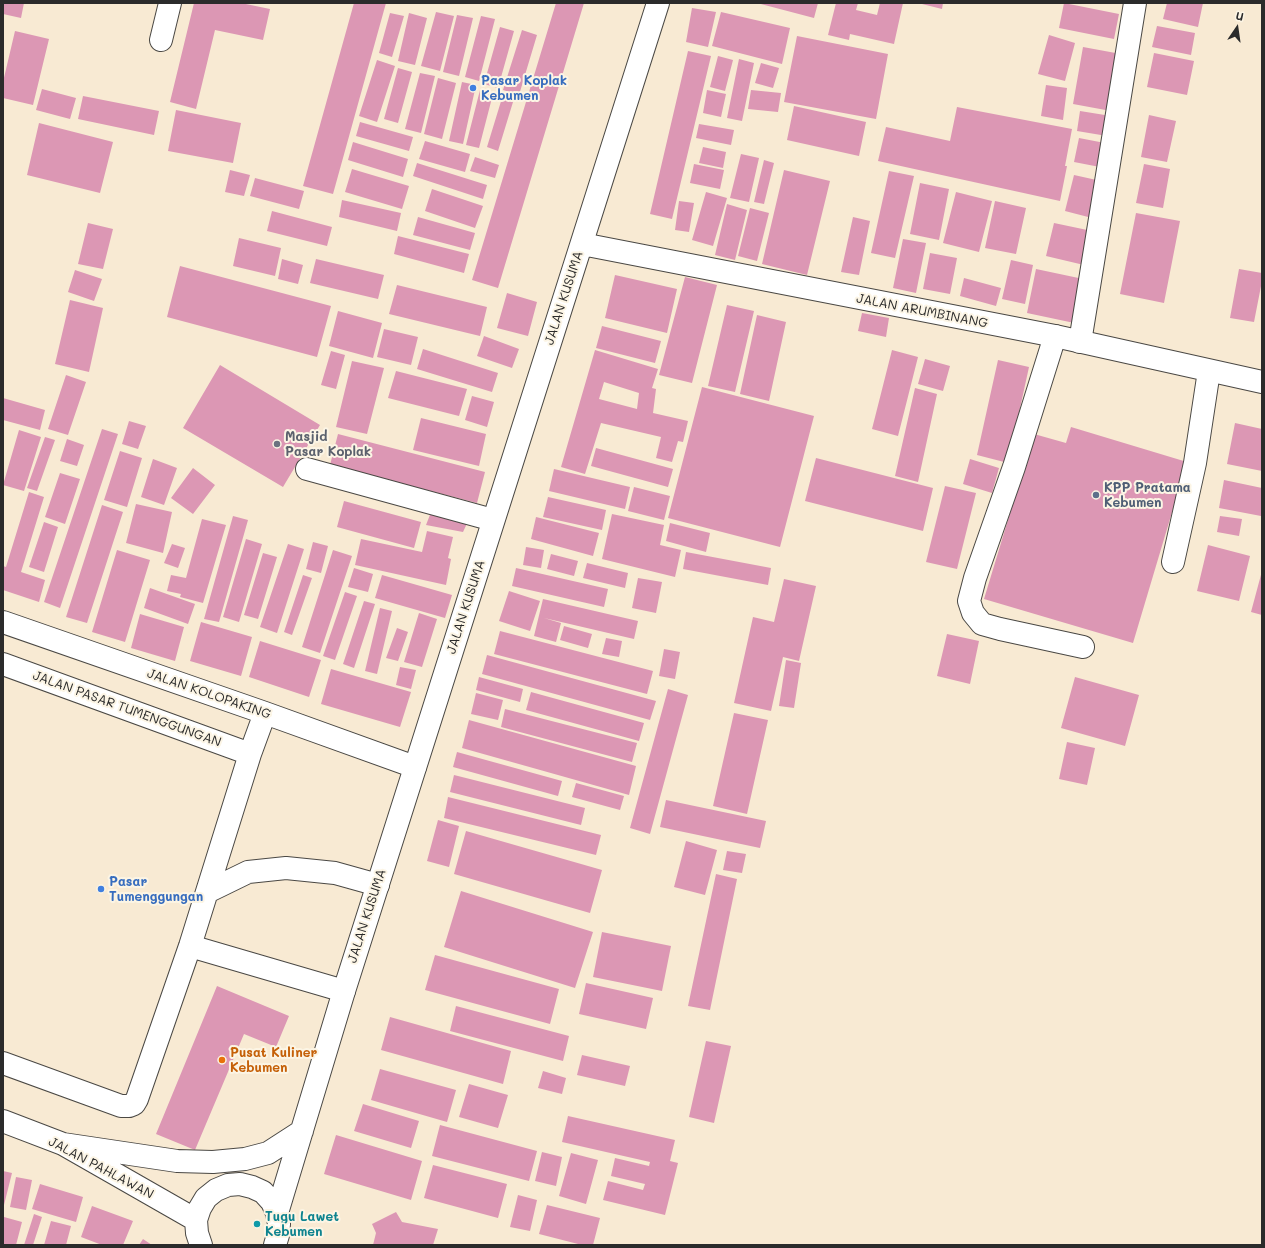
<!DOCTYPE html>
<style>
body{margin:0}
#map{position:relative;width:1265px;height:1248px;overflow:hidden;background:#f8ead3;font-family:Mali,sans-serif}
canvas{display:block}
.frame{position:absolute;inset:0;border:4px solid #2b2b2b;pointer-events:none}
.north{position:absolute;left:1217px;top:8px;width:40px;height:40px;-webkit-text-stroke:3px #fcf5e5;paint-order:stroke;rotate:13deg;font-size:11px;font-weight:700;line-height:16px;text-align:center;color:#2b2b2b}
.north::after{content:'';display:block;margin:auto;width:14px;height:18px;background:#2b2b2b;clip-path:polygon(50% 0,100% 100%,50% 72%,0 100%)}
</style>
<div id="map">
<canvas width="1265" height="1248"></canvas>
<div class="frame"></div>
<div class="north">U</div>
</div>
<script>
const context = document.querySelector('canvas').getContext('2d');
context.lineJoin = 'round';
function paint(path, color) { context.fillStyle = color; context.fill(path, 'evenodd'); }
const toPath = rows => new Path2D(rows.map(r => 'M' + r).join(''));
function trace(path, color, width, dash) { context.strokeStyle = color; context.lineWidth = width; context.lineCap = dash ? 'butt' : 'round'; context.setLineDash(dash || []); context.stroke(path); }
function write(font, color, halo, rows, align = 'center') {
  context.font = font + ' Mali,sans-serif'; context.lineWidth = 4; context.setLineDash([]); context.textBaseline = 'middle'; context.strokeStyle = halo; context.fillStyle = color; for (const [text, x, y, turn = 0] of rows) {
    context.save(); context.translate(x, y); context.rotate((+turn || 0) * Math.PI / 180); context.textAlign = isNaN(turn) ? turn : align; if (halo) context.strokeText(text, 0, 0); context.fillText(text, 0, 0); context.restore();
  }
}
const building = toPath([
 [3,3,24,3,21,18,3,14],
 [194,3,241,3,270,9,263,40,215,30,196,109,170,102],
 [354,3,386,3,333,194,303,186],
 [556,3,584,3,498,288,472,280],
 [757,3,818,3,814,18],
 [836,3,858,3,856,10,877,15,880,3,903,3,894,44,850,34,849,40,828,35],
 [918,3,943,3,942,9],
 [1064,3,1119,14,1114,39,1059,28],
 [1167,3,1203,3,1198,27,1163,19],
 [692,8,716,12,708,47,686,42],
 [436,12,454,16,440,71,421,66],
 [721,12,790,28,782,64,712,46],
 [390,13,404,16,392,57,379,53],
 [409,13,427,18,415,65,398,61],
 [457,15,473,18,459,76,443,72],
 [481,16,495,19,479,81,465,77],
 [1157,26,1195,33,1191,55,1152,47],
 [500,27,514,31,498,88,484,84],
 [522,30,537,35,519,95,503,90],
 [15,31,49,39,33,105,3,98,3,82],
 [1049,35,1075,43,1065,81,1038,74],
 [797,36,888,54,876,119,784,102],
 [1083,47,1121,54,1111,111,1073,104],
 [688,51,711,56,672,219,650,214],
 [1154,53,1194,61,1187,95,1147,87],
 [718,56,733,60,725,91,710,87],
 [739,59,754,63,742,121,727,118],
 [377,60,395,66,377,122,359,116],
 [761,63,779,68,773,88,755,83],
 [398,68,412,72,398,123,384,119],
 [420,73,435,76,421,133,405,129],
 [438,78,456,83,442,139,424,134],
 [462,82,476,85,463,144,449,141],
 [1046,85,1067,88,1063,120,1041,116],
 [42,89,76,98,70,119,36,110],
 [480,90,493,94,479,148,466,145],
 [707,90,726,94,721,117,703,113],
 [751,90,781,93,778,112,748,109],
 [83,96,159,111,154,135,78,119],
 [502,98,513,102,498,151,487,147],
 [794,106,866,122,859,156,787,140],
 [957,107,1072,129,1065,166,1067,166,1060,201,878,161,886,127,950,141],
 [176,110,241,123,233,163,168,151],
 [1080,111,1111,116,1107,136,1077,131],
 [1149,115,1176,121,1167,162,1141,157],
 [360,122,413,137,409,151,356,136],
 [39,123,113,142,100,193,27,175],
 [699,124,734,130,731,145,696,138],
 [1079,138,1110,144,1105,168,1074,162],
 [425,141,470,154,465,172,419,159],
 [353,142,408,159,403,177,348,160],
 [703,147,726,152,723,168,699,163],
 [741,154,759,158,749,202,730,198],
 [475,157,499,165,495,178,470,171],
 [764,160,774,163,764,204,754,202],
 [417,163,487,185,483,199,413,176],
 [694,164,724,170,720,189,690,183],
 [1144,164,1170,169,1163,208,1136,203],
 [352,169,409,186,402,209,345,192],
 [230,170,250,175,244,196,225,192],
 [784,170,830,181,807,275,762,264],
 [889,171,914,176,895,258,871,253],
 [1074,175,1101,181,1092,218,1065,211],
 [255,178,304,191,299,209,250,196],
 [920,183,949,189,939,240,910,234],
 [432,189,483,206,475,228,425,211],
 [706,192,727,198,713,246,692,240],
 [956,192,992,201,979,252,943,243],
 [342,200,401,213,397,231,339,217],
 [679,201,694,203,689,232,675,230],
 [995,201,1026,208,1016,254,985,248],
 [727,204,747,210,735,260,715,255],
 [750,208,769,213,757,261,738,256],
 [272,211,332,227,327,246,267,231],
 [1136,213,1180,221,1164,303,1120,294],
 [418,217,475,233,470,250,413,235],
 [853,217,870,221,859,275,841,272],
 [88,223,113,229,103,269,78,264],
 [1054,223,1092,231,1084,265,1046,256],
 [398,236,469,254,464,273,394,254],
 [239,238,281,248,275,276,233,266],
 [903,239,926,243,916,293,893,288],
 [930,253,957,258,950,294,923,289],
 [282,259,303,265,298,284,278,279],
 [316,259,384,275,378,299,310,283],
 [1011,260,1033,265,1025,304,1002,299],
 [180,266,331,306,317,357,167,317],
 [1036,269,1088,280,1079,324,1027,313],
 [1239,269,1262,273,1262,281,1254,322,1230,318],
 [75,270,102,279,94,301,68,292],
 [615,275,677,289,667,333,605,318],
 [685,277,717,285,692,383,659,375],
 [964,278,1001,288,996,306,960,296],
 [397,285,487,307,480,336,389,314],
 [507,293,537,302,528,336,497,328],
 [70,300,103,308,89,372,55,364],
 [727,305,754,311,735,392,708,386],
 [338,311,382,323,373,358,329,346],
 [862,313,889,318,886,337,858,331],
 [757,315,786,322,769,401,740,394],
 [602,326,661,341,655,363,596,348],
 [384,329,418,337,411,365,377,357],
 [484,336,519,349,512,368,477,356],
 [423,349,498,373,492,392,417,369],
 [595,350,658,369,652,388,656,389,653,413,688,421,683,442,678,441,672,462,656,458,661,437,601,423,585,474,561,467],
 [604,382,639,393,637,409,599,399],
 [892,350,918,357,898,436,872,429],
 [331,351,345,355,336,389,321,385],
 [925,359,950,366,943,391,918,384],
 [998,360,1029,367,1008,463,977,455],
 [352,361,384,368,367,434,336,427],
 [220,365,320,425,283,487,183,428],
 [396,371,467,389,459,416,388,398],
 [66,375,86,382,68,435,48,429],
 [702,387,814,416,780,547,668,518],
 [915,388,937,394,918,482,895,476],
 [472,396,494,402,487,427,465,420],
 [3,398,45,410,40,430,3,420],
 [421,418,486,434,479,466,413,450],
 [129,421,146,426,138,449,122,444],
 [1235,423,1262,429,1262,471,1227,464],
 [1071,427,1187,462,1133,643,984,599,1034,434,1066,443],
 [102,429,118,434,60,608,44,602],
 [19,430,41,437,24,491,3,485],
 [338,434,485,472,477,503,330,465],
 [45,437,55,440,37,491,27,488],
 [67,439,84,445,77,466,60,461],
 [596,448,673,469,668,487,591,466],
 [120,451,142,458,127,507,104,500],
 [816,458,933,488,923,531,805,501],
 [153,459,177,468,164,505,141,497],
 [970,459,999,468,992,493,963,484],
 [193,468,215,485,193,514,171,498],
 [554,469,630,487,625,509,549,491],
 [60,473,80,479,65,524,45,517],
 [1224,480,1262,488,1261,516,1219,508],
 [945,486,976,493,957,569,926,562],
 [634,487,670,496,664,520,628,511],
 [29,492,44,497,21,572,45,580,39,602,3,590,3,566,6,567],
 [548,497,606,510,602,530,543,517],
 [344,501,421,522,414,548,337,527],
 [136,504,172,512,163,553,126,543],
 [102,505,123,512,87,623,66,617],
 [433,507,470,517,463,532,426,525],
 [612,514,664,525,660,545,681,550,675,577,602,559],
 [233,516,248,520,219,622,204,619],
 [1220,516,1242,519,1239,536,1217,532],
 [536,517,599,533,593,556,531,539],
 [202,519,226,525,203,603,180,597,181,594,167,591,171,575,186,578],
 [44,522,58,527,44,572,29,567],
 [670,523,710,533,706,552,666,541],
 [427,531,453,537,448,558,451,559,446,585,355,565,361,539,422,552],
 [246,539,262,544,239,622,223,617],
 [313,542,328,546,321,573,306,569],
 [172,544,185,548,178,568,164,563],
 [288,544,304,549,277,633,260,627],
 [1208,545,1250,556,1239,601,1197,591],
 [526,547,544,550,541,568,523,565],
 [117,550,150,560,125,642,92,632],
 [333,550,352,556,320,653,302,647],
 [686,552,771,568,768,585,683,569],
 [263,553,277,557,258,619,244,615],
 [551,554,578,561,574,576,547,569],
 [587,563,628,573,625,588,583,578],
 [354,568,373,574,368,592,348,587],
 [516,568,608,589,604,607,512,586],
 [1262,571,1262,615,1251,612],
 [303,575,312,578,292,635,284,632],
 [382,575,452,595,445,618,375,598],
 [638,578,662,582,656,613,632,608],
 [784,579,816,586,799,661,783,657,771,711,734,703,753,617,774,622],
 [150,588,195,604,188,624,144,608],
 [509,591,540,601,530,631,499,621],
 [345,592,357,596,335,660,323,656],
 [543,599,638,621,634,639,544,618,561,623,556,642,534,636],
 [364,601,375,604,354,668,343,664],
 [380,608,392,611,377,674,365,671],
 [419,613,437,619,422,667,404,662],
 [140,614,184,627,175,661,131,648],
 [201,622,252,637,241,676,190,661],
 [564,626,592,634,588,648,560,640],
 [397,628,408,632,398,661,386,658],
 [500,631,653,671,647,694,494,654],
 [947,634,979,641,970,684,937,676],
 [606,638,622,641,619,657,602,654],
 [260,641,321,660,309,697,249,677],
 [664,649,680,652,675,679,659,676],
 [487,655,656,701,650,720,482,674],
 [786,660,801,663,794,708,779,706],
 [400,667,416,670,411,689,396,685],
 [331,669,411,692,400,727,321,704],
 [479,677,523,689,520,702,476,690],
 [1075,677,1139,695,1125,746,1061,728],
 [668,689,688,695,650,834,630,828],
 [531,692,644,723,639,741,526,710],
 [476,693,503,700,498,720,471,714],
 [505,709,637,743,632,762,501,727],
 [734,713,768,720,747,814,713,806],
 [469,720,636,766,629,795,462,748],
 [1067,742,1095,748,1087,785,1059,779],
 [457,752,562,781,558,796,453,767],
 [454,775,585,808,581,825,450,792],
 [576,783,624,796,620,810,572,797],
 [448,797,601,835,596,855,444,818],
 [666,800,766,821,760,848,660,827],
 [438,820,459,826,449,867,427,861],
 [466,831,602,870,590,913,454,874],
 [686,841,717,850,705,895,674,887],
 [727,851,746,854,742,873,723,870],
 [716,874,737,879,710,1010,688,1006],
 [461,891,593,932,575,988,444,947],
 [602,932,671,946,662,991,593,977],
 [435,955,559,989,550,1024,425,990],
 [586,983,653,998,646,1029,579,1014],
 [217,986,289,1016,276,1047,244,1034,195,1150,156,1134],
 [456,1006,569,1036,563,1061,450,1031],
 [390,1017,511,1051,503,1084,381,1050],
 [706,1041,731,1046,714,1123,689,1117],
 [582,1055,630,1066,625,1086,577,1075],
 [380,1069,456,1090,447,1122,371,1100],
 [543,1071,566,1078,562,1094,538,1088],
 [469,1084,508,1095,498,1128,459,1117],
 [363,1104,419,1121,411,1148,354,1131],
 [568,1116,675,1140,670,1161,678,1163,665,1215,603,1200,608,1181,643,1190,645,1184,611,1176,615,1158,649,1166,650,1162,562,1142],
 [440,1125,537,1151,529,1181,432,1156],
 [336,1135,422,1161,411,1200,324,1174],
 [542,1152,562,1157,556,1186,535,1181],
 [571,1153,598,1160,586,1204,559,1196],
 [433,1165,507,1184,498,1218,424,1198],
 [3,1171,12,1173,4,1205,3,1205],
 [16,1177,32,1180,26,1210,10,1207],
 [40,1184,83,1197,76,1222,32,1209],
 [518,1195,537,1200,530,1231,510,1227],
 [547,1205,600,1218,593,1245,582,1245,539,1234],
 [92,1206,133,1221,123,1245,102,1245,81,1237],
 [396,1212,402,1222,438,1229,433,1245,373,1245,376,1233,372,1224],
 [34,1214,42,1217,33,1245,24,1245],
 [4,1217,22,1222,16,1245,3,1245],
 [51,1221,71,1226,66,1245,44,1245],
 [143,1239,152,1245,139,1245]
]);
const minor = toPath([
 [161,40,170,3],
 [1055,336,1014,467,975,578,969,601,973,613,982,624,1000,629,1083,647],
 [1080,342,1135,3],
 [307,469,493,520],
 [1173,562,1195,463,1209,371],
 [3,622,265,713,415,767],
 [3,664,250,754],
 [207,892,248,872,286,868,335,873,378,885],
 [190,946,344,991],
 [3,1063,121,1106,129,1106,134,1104,137,1099,190,946,250,754,265,713]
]);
const major = toPath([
 [582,244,1055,336,1262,382],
 [3,1121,63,1144,196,1220],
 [63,1144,177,1161,213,1162,245,1159,268,1153,302,1131],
 [277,1213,344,991,658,3],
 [201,1245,197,1233,196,1220,200,1208,206,1198,216,1190,228,1185,240,1184,252,1187,263,1192,272,1202,277,1213,279,1224,278,1235,275,1245]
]);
const markers = [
 [473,88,4,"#3f7fe0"],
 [277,444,4,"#6b7280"],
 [1096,495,4,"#5c6f8a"],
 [101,889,4,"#3f7fe0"],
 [222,1060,4,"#e8710a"],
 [257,1224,4,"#0f9aa8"]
];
const shopNames = [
 ["Pasar Koplak",481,81],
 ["Kebumen",481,96],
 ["Pasar",109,882],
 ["Tumenggungan",109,897]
];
const streetNames = [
 ["JALAN KUSUMA",564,298,-72],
 ["JALAN ARUMBINANG",922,311,11],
 ["JALAN KUSUMA",466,607,-72],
 ["JALAN KOLOPAKING",209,694,19],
 ["JALAN PASAR TUMENGGUNGAN",127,709,20],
 ["JALAN KUSUMA",367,916,-72],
 ["JALAN PAHLAWAN",101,1168,28]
];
const worshipNames = [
 ["Masjid",285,437],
 ["Pasar Koplak",285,452]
];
const serviceNames = [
 ["KPP Pratama",1104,488],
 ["Kebumen",1104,503]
];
const foodNames = [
 ["Pusat Kuliner",230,1053],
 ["Kebumen",230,1068]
];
const cultureNames = [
 ["Tugu Lawet",265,1217],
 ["Kebumen",265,1232]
];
paint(building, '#dc97b4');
trace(minor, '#4a4844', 24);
trace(major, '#4a4844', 24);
trace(minor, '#fff', 22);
trace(major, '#fff', 22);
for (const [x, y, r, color] of markers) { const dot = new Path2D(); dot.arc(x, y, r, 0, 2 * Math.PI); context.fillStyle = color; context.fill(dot); trace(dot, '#fcf5e5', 1.5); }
write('bold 13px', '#366cbe', '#fcf5e5', shopNames, 'left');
write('13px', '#2b2b2b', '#fcf5e5', streetNames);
write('bold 13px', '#5b616d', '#fcf5e5', worshipNames, 'left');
write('bold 13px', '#4e5e75', '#fcf5e5', serviceNames, 'left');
write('bold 13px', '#c56008', '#fcf5e5', foodNames, 'left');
write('bold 13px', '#0d838f', '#fcf5e5', cultureNames, 'left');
</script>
